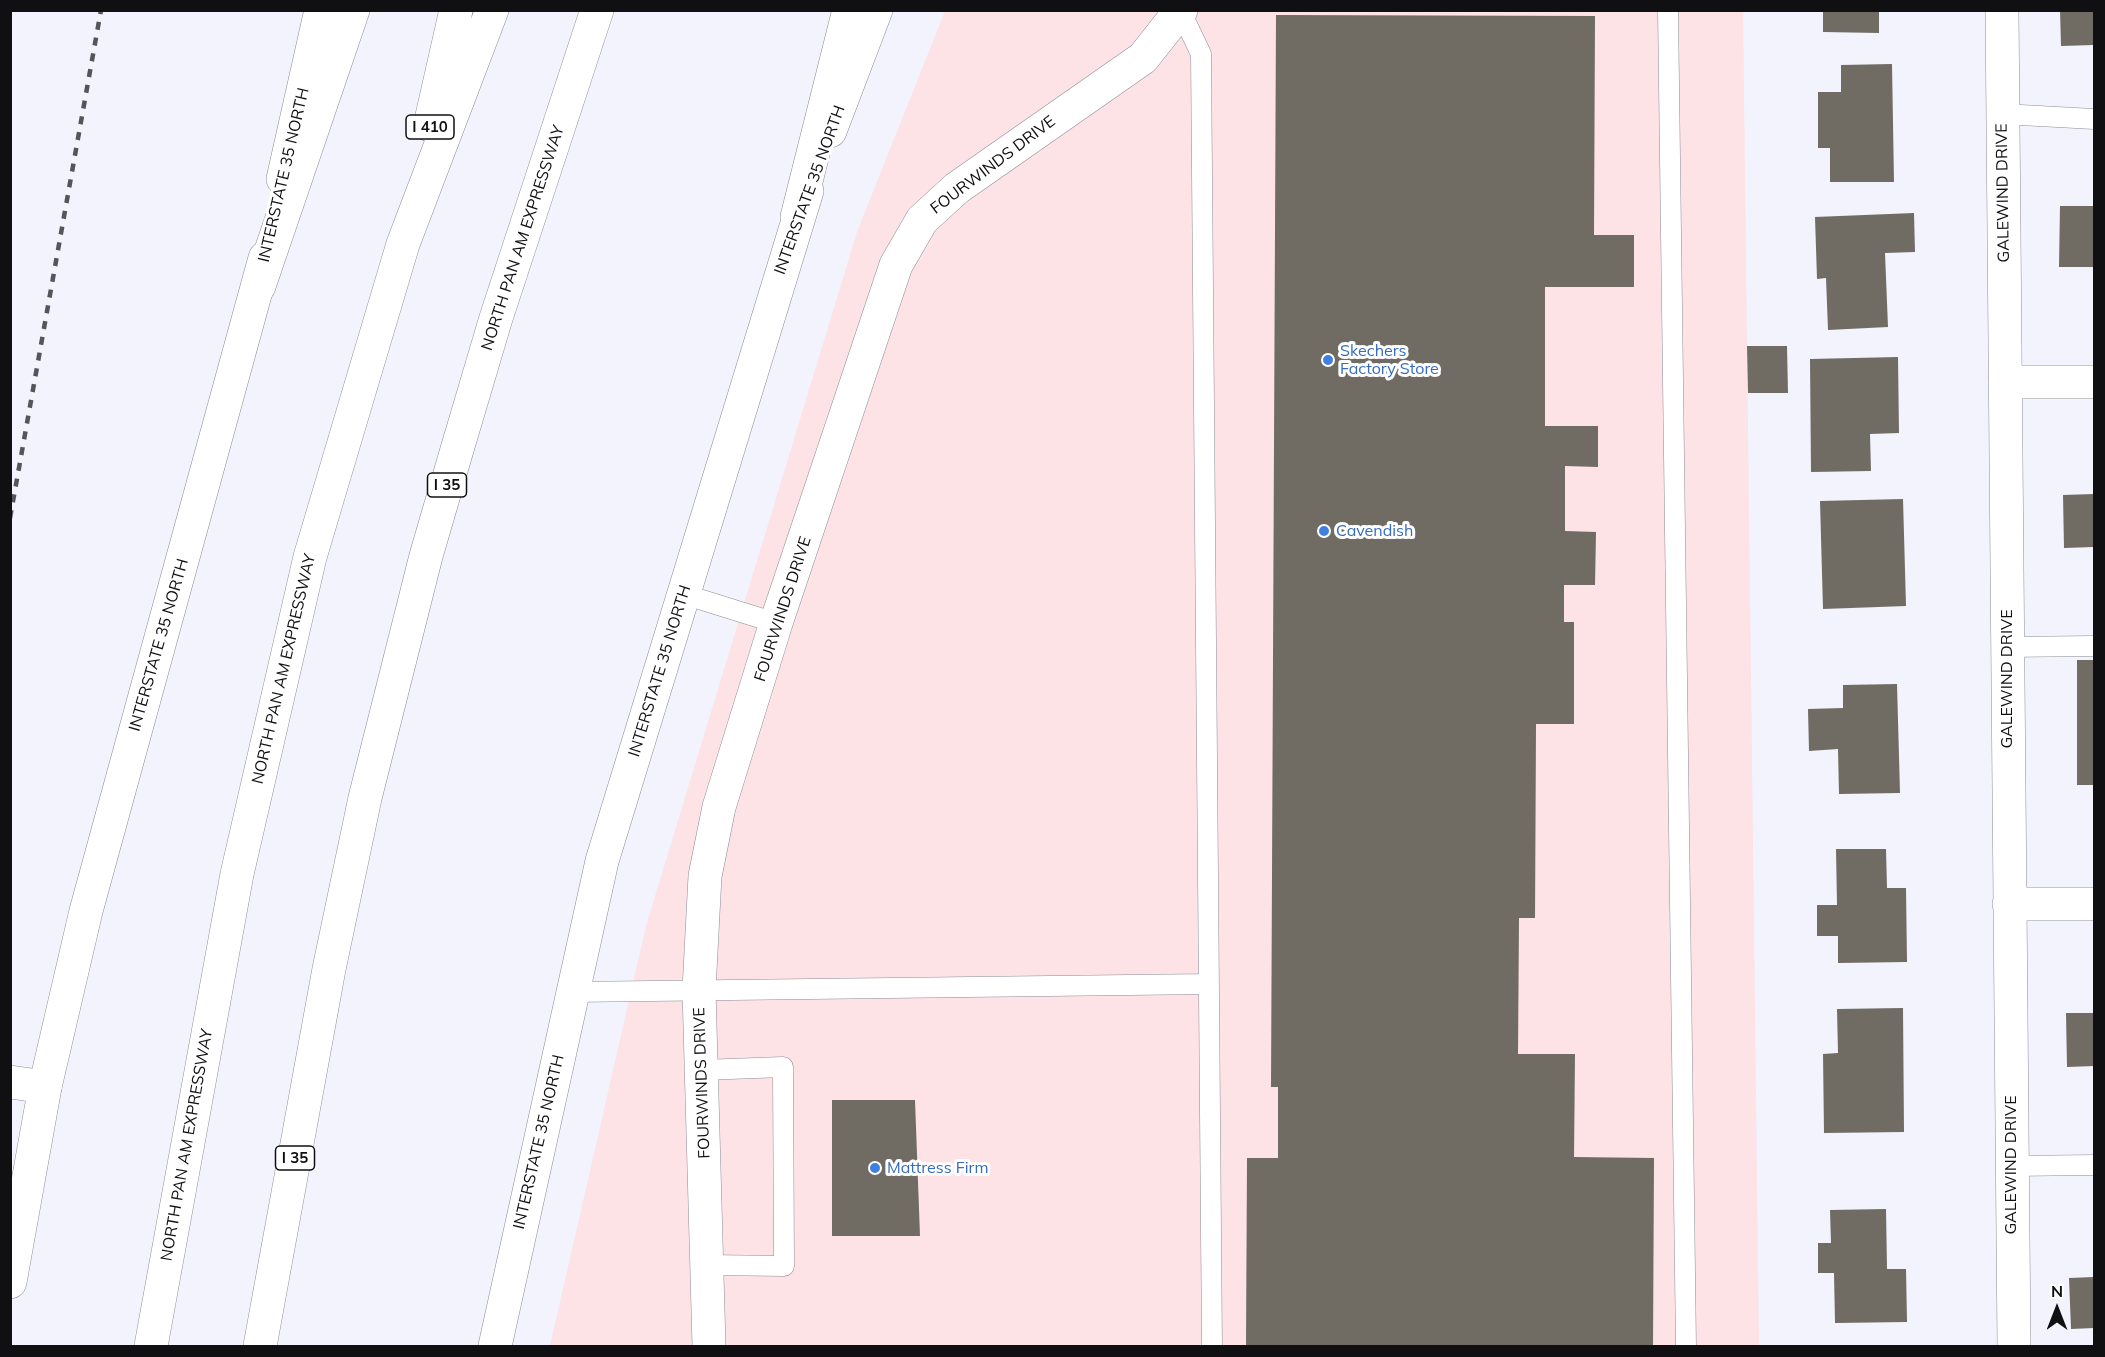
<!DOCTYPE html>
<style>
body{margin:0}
#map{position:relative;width:2105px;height:1357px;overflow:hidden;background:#f2f3fd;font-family:Mulish,sans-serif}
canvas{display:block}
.frame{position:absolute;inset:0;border:12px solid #101013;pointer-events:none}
.north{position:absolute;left:2027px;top:1279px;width:60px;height:60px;-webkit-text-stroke:4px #fff;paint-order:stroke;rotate:0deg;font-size:16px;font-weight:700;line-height:24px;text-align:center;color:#101013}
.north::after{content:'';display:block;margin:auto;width:21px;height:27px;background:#101013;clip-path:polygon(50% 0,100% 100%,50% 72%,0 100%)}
</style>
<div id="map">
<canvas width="2105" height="1357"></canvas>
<div class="frame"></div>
<div class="north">N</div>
</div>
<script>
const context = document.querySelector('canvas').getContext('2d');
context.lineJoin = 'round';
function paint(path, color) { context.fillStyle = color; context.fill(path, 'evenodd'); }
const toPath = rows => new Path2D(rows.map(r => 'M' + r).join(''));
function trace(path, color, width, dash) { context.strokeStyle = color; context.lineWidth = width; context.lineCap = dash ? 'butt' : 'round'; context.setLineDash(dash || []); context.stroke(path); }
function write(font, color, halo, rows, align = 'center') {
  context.font = font + ' Mulish,sans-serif'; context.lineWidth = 6; context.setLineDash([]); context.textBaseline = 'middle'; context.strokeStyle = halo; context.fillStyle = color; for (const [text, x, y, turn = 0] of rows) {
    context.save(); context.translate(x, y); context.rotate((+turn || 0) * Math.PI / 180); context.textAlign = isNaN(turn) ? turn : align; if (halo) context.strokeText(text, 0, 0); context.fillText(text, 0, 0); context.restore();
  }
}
const commercial = toPath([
 [945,11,1743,11,1759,1346,550,1346,646,926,857,232]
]);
const building = toPath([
 [1823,10,1879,10,1879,33,1823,32],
 [2060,10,2094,10,2094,45,2061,46],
 [1276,15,1595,16,1594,235,1634,235,1634,287,1545,287,1545,426,1598,426,1598,467,1565,466,1565,531,1596,532,1595,585,1564,585,1564,622,1574,622,1574,724,1536,724,1535,918,1519,918,1518,1054,1575,1054,1574,1157,1654,1158,1653,1346,1246,1346,1247,1158,1278,1158,1278,1087,1271,1087],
 [1892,64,1894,182,1830,182,1830,148,1818,148,1818,92,1841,92,1841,65],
 [2060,206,2094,206,2094,267,2059,267],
 [1914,213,1915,252,1885,253,1888,327,1828,330,1826,278,1817,279,1815,217],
 [1747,346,1787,346,1788,393,1748,393],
 [1898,357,1899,433,1870,434,1871,471,1811,472,1810,359],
 [2094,494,2094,547,2064,548,2063,495],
 [1903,499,1906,606,1823,609,1820,501],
 [2077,660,2094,660,2094,785,2077,785],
 [1897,684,1900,793,1839,794,1838,749,1809,751,1808,709,1843,708,1843,685],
 [1836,849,1886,849,1887,888,1906,888,1907,962,1838,963,1838,936,1817,936,1817,905,1837,905],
 [1903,1008,1904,1132,1824,1133,1823,1054,1838,1053,1837,1009],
 [2066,1013,2094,1013,2094,1066,2067,1067],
 [832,1100,915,1100,920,1236,832,1236],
 [1886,1209,1887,1269,1906,1269,1907,1322,1835,1323,1834,1273,1818,1273,1818,1243,1831,1243,1830,1210],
 [2094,1277,2094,1328,2071,1329,2069,1278]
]);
const service = toPath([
 [1668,10,1686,1346],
 [1181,12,1201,54,1212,1346],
 [2002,114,2094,119],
 [683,594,776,623],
 [2007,647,2094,646],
 [572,992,1208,984],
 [702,1070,783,1067,784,1266,707,1265],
 [2011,1166,2094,1165]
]);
const minor = toPath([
 [2002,10,2014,1346],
 [2005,382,2094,382],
 [2009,904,2094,904],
 [10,1082,45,1087],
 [709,1346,699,990,705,876,719,807,776,623,896,265,922,220,957,188,1143,58,1181,10]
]);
const secondary = toPath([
 [830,131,876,10],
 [283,179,321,10],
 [10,1282,45,1087,86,911,265,258],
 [495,1346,602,861,807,191]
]);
const motorway = toPath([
 [430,125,456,10],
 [797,217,849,10],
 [259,286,353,10],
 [151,1346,237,874,310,557,403,244,492,10],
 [260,1346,329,969,365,798,426,556,456,453,496,318,597,10]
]);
const rail = toPath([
 [10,518,101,10]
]);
const markers = [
 [1328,360,6,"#3f7fe0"],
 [1324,531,6,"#3f7fe0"],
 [875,1168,6,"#3f7fe0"]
];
const shields = [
 [430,127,48],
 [447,485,39],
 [295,1158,39]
];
const shieldNames = [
 ["I 410",430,127],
 ["I 35",447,485],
 ["I 35",295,1158]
];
const streetNames = [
 ["FOURWINDS DRIVE",993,165,-37],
 ["INTERSTATE 35 NORTH",284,175,-77],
 ["INTERSTATE 35 NORTH",810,190,-70],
 ["GALEWIND DRIVE",2003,193,-91],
 ["NORTH PAN AM EXPRESSWAY",523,238,-72],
 ["FOURWINDS DRIVE",783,609,-72],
 ["INTERSTATE 35 NORTH",159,645,-74],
 ["NORTH PAN AM EXPRESSWAY",284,669,-77],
 ["INTERSTATE 35 NORTH",660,671,-73],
 ["GALEWIND DRIVE",2007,679,-90],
 ["FOURWINDS DRIVE",702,1083,-92],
 ["INTERSTATE 35 NORTH",539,1142,-77],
 ["NORTH PAN AM EXPRESSWAY",187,1145,-80],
 ["GALEWIND DRIVE",2011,1165,-90]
];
const shopNames = [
 ["Skechers",1340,351],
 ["Factory Store",1340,369],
 ["Cavendish",1336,531],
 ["Mattress Firm",887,1168]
];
paint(commercial, '#fde2e6');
paint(building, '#706b63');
trace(service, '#8d8d97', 21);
trace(minor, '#8d8d97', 34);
trace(secondary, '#8d8d97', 34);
trace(motorway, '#8d8d97', 34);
trace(service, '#fff', 20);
trace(minor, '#fff', 33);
trace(secondary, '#fff', 33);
trace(motorway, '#fff', 33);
trace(rail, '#545459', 4.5, [8, 8]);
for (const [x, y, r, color] of markers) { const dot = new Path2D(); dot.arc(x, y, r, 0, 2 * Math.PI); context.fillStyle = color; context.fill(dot); trace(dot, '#fff', 2); }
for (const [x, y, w] of shields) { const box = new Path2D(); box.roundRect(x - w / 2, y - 12, w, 24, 4.5); context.fillStyle = '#fff'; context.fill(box); trace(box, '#101013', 1.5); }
write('bold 15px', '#101013', null, shieldNames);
write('16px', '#101013', '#fff', streetNames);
write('16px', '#366cbe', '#fff', shopNames, 'left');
</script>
